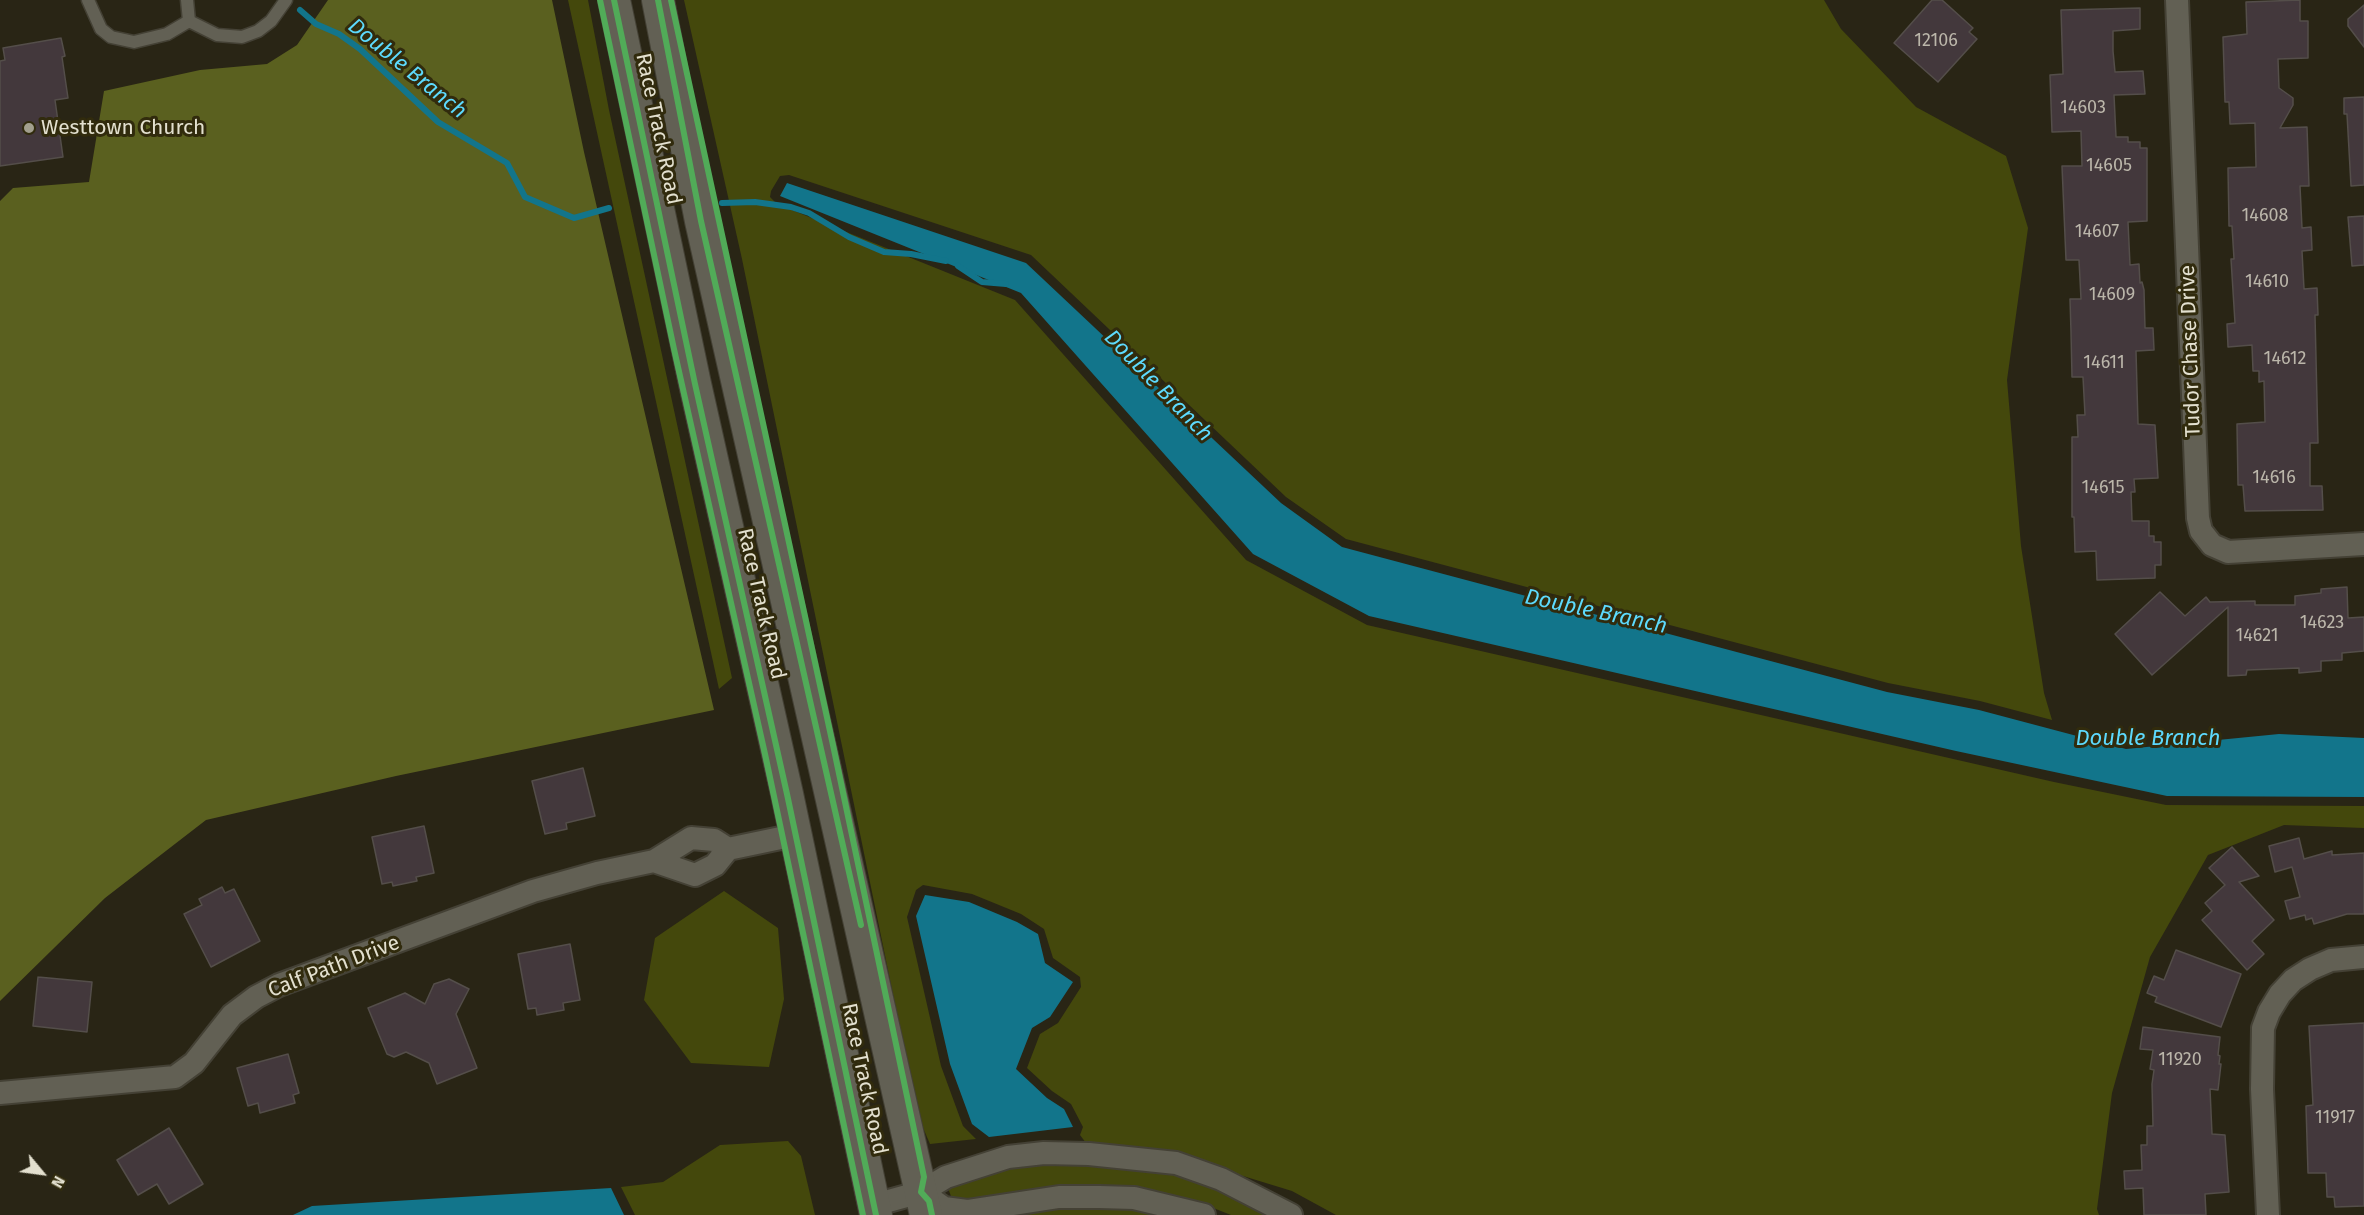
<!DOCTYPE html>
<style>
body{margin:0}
#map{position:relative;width:2364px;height:1215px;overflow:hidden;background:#292515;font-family:"Fira Sans",sans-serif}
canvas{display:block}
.north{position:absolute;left:12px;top:1143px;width:60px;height:60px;-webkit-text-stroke:4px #312b0d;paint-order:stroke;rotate:119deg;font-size:16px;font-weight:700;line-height:24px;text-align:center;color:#e3e0cf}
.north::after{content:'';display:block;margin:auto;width:21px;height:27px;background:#e3e0cf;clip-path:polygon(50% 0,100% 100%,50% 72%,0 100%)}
</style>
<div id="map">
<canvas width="2364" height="1215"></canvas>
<div class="north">N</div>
</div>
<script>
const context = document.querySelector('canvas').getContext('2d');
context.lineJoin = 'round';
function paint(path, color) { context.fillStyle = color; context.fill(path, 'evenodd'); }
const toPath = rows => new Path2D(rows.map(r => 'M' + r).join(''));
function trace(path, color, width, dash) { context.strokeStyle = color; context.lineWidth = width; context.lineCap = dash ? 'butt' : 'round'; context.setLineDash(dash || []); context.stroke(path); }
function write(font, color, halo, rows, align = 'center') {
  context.font = font + ' "Fira Sans",sans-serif'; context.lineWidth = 6; context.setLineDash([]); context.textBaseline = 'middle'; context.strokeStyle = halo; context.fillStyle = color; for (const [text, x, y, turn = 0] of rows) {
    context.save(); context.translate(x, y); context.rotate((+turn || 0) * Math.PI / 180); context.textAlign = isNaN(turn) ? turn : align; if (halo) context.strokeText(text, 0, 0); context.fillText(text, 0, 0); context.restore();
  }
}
const green = toPath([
 [568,0,588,0,609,110,732,678,719,689],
 [684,0,1824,0,1841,29,1916,107,2006,156,2028,228,2007,380,2021,546,2044,693,2052,720,1980,701,1888,683,1346,539,1286,497,1031,255,789,175,780,176,771,191,770,197,777,204,1015,300,1246,560,1367,625,2054,782,2166,805,2364,806,2364,828,2284,825,2208,855,2150,957,2112,1093,2097,1209,2099,1215,1336,1215,1292,1191,1243,1176,1086,1143,1080,1135,1083,1127,1071,1104,1052,1091,1027,1068,1040,1034,1058,1023,1081,987,1080,977,1053,958,1044,929,1021,914,972,894,923,885,916,890,907,917,941,1066,963,1126,976,1139,930,1144,918,1116,742,259],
 [724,891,778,928,784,999,769,1067,691,1063,644,1000,655,938],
 [788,1141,801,1156,815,1215,635,1215,621,1187,663,1182,720,1145],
 [1046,1164,1089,1164,1175,1174,1217,1189,1268,1215,1231,1215,1198,1202,1133,1187,1058,1186,965,1200,952,1199,948,1188,1011,1167],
 [1061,1207,1134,1209,1167,1215,1004,1215]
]);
const forest = toPath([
 [328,0,552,0,584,152,714,710,396,776,206,820,105,898,0,1001,0,201,13,188,89,182,104,91,200,70,267,64,297,45]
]);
const water = toPath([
 [787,183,1026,263,1281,503,1342,547,1887,692,1979,710,2126,749,2279,734,2364,738,2364,797,2167,796,1956,751,1369,616,1253,554,1021,293,780,196],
 [925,895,969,902,1017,922,1038,934,1045,963,1073,982,1050,1017,1032,1028,1016,1069,1047,1098,1064,1109,1073,1127,989,1137,972,1124,950,1064,916,916],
 [611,1188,624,1215,293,1215,312,1206]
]);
const stream = toPath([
 [300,10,316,24,339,34,360,49,438,122,507,163,525,197,574,218,609,208],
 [722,203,755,202,791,207,809,213,849,237,884,252,911,254,946,261],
 [958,266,982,282,1006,284]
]);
const building = toPath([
 [1932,0,1942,0,1973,28,1969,32,1977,39,1938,82,1894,43,1932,0],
 [2300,0,2300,21,2308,21,2308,58,2278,59,2279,88,2293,98,2293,105,2280,128,2307,127,2309,186,2300,186,2302,228,2311,227,2312,250,2302,251,2304,289,2317,288,2318,315,2315,315,2318,443,2310,443,2310,486,2322,486,2323,510,2245,511,2243,485,2238,485,2237,424,2265,422,2264,381,2259,382,2259,371,2253,371,2252,345,2228,347,2227,324,2235,323,2231,259,2234,259,2232,226,2229,226,2228,168,2256,167,2255,123,2230,124,2229,102,2225,102,2223,37,2247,34,2246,2,2300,0],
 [2364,5,2364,47,2348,26,2348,19,2364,5],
 [2140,8,2140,29,2113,31,2113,51,2115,72,2143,71,2145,94,2114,95,2116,137,2128,137,2128,142,2140,142,2140,148,2147,148,2147,221,2128,222,2130,265,2139,264,2140,283,2142,282,2144,290,2145,328,2153,328,2154,350,2136,351,2138,424,2155,425,2158,478,2134,479,2135,492,2131,492,2132,521,2149,521,2149,536,2154,536,2154,542,2161,542,2161,565,2155,565,2155,578,2097,580,2096,551,2075,552,2074,517,2072,517,2072,437,2078,437,2077,415,2085,415,2083,377,2072,377,2071,332,2070,299,2081,299,2079,260,2066,260,2062,166,2082,166,2081,131,2052,132,2050,75,2063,74,2061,10,2140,8],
 [61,38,65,56,62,57,68,98,55,100,63,157,0,166,0,61,5,60,3,48,61,38],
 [2364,97,2364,185,2351,186,2347,114,2344,114,2344,98,2364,97],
 [2364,216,2364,265,2352,266,2348,217,2364,216],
 [2347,587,2348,618,2364,617,2364,651,2342,653,2342,660,2321,661,2321,671,2299,673,2299,668,2247,670,2246,675,2228,676,2228,607,2152,675,2115,634,2160,592,2185,616,2206,597,2210,602,2255,601,2255,605,2295,605,2295,596,2321,593,2321,589,2347,587],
 [583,768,595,816,566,823,567,829,545,834,532,781,583,768],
 [424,826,434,873,416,877,417,881,393,886,392,882,382,884,372,837,424,826],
 [2299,838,2304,859,2332,851,2332,855,2364,853,2364,914,2347,914,2314,924,2312,918,2306,920,2305,915,2290,919,2285,901,2300,897,2292,867,2275,872,2269,846,2299,838],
 [2232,847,2259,876,2239,882,2274,920,2252,941,2264,954,2247,970,2202,920,2212,911,2205,903,2225,885,2209,868,2232,847],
 [222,887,225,893,234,889,260,941,211,967,184,914,202,905,199,899,222,887],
 [570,944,580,1000,563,1003,564,1010,537,1015,536,1008,528,1009,518,954,570,944],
 [2176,950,2241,974,2221,1027,2155,1002,2157,997,2147,993,2154,976,2164,980,2176,950],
 [38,977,92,982,87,1032,33,1026,38,977],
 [449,979,469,989,456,1014,477,1068,437,1084,429,1063,406,1052,394,1057,387,1054,368,1008,405,993,425,1004,434,984,449,979],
 [2364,1023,2364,1206,2335,1207,2334,1197,2327,1197,2326,1173,2308,1173,2306,1106,2313,1105,2309,1026,2364,1023],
 [2143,1027,2220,1037,2218,1055,2220,1056,2219,1064,2221,1064,2218,1090,2210,1089,2212,1134,2225,1135,2229,1192,2205,1194,2206,1215,2144,1215,2143,1188,2125,1189,2124,1171,2142,1170,2141,1145,2147,1145,2147,1126,2153,1126,2152,1084,2154,1070,2150,1069,2153,1050,2140,1049,2143,1027],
 [288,1054,299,1093,293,1095,295,1103,260,1113,258,1103,248,1106,237,1068,288,1054],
 [169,1128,203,1184,169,1204,157,1184,138,1195,117,1160,169,1128]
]);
const service = toPath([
 [88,0,101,29,111,37,134,42,167,34,189,21],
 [187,0,189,21],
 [189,21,217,35,242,37,258,31,271,21,286,0]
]);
const minor = toPath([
 [2177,0,2198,518,2201,531,2212,545,2228,552,2364,544],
 [654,861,695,875,715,865,728,849,795,835],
 [0,1093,175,1077,194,1063,232,1015,256,997,279,985,533,891,597,873,654,861,691,838,714,840,728,849],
 [921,1192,944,1208,967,1211,1059,1197,1099,1197,1134,1198,1204,1215],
 [874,1205,921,1192,946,1177,1008,1157,1044,1153,1089,1154,1176,1163,1221,1179,1291,1215],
 [2268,1215,2262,1089,2263,1028,2269,1012,2280,994,2293,980,2310,969,2331,960,2364,957]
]);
const secondary = toPath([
 [614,0,695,384,787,794,876,1215],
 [658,0,701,221,926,1215]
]);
const cycleway = toPath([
 [600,0,674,349,765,754,863,1215],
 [614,0,695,384,787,794,876,1215],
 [658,0,701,221,861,925],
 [671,0,833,745,924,1177,921,1192,929,1201,932,1215]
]);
const markers = [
 [29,128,6,"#a29f8e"]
];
const numberNames = [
 ["12106",1936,41],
 ["14603",2083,108],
 ["14605",2109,166],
 ["14608",2265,216],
 ["14607",2097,232],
 ["14610",2267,282],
 ["14609",2112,295],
 ["14612",2285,359],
 ["14611",2104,363],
 ["14616",2274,478],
 ["14615",2103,488],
 ["14623",2322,623],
 ["14621",2257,636],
 ["11920",2180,1060],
 ["11917",2335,1118]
];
const poiNames = [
 ["Westtown Church",41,128]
];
const streetNames = [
 ["Race Track Road",658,129,78],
 ["Tudor Chase Drive",2191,351,-92],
 ["Race Track Road",761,604,77],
 ["Calf Path Drive",334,967,-21],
 ["Race Track Road",864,1079,78]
];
const waterNames = [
 ["Double Branch",407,69,39],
 ["Double Branch",1158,386,46],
 ["Double Branch",1596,612,12],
 ["Double Branch",2148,739]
];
paint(green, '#44480c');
paint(forest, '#5a601f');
paint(water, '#12758b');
trace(stream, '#12758b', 6);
paint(building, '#43383c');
trace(building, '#544e4a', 1.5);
trace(service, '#444135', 15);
trace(minor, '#444135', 26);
trace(secondary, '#444135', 34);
trace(service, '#626054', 12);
trace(minor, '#626054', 22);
trace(secondary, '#626054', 32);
trace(cycleway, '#51ab58', 6);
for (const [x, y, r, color] of markers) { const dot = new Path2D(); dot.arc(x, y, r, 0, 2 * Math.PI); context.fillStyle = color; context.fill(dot); trace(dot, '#312b0d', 2); }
write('18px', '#bbb6aa', null, numberNames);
write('21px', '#e3e0cf', '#312b0d', poiNames, 'left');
write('21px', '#e3e0cf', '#312b0d', streetNames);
write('italic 22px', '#5ddafd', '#312b0d', waterNames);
</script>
